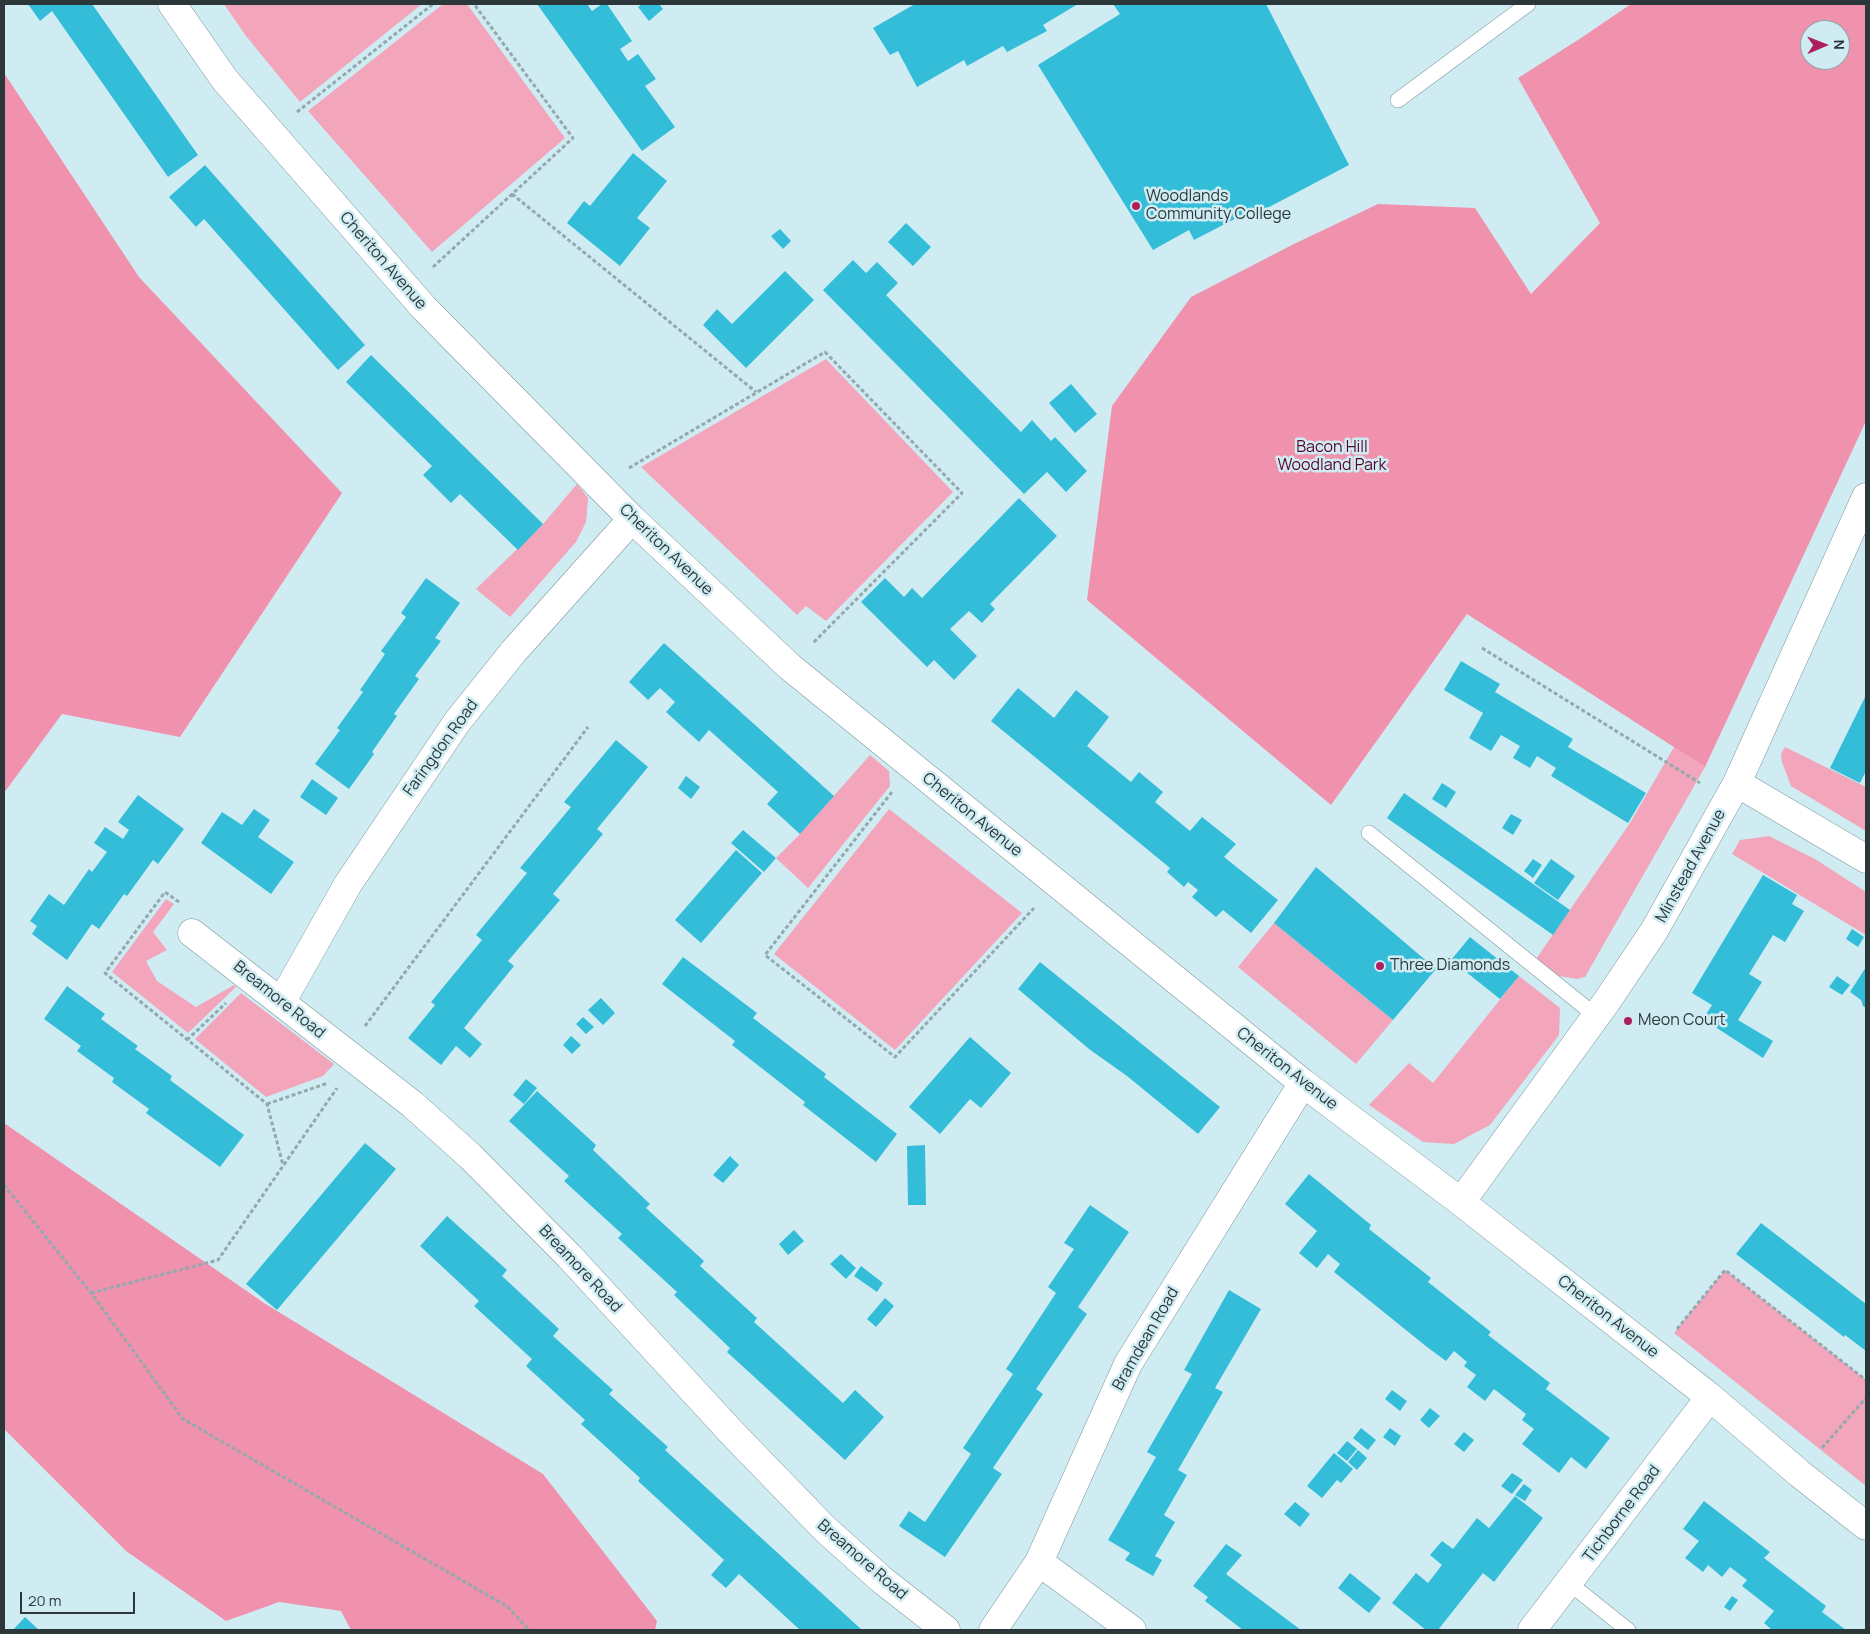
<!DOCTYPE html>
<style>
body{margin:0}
#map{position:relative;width:1870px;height:1634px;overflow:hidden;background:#d0ecf3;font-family:Manrope,sans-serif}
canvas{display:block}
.frame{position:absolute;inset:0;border:5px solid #2c373a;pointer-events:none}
.north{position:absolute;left:1800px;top:20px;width:50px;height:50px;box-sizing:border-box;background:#d0ecf3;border:1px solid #8ea4a9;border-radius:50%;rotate:89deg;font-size:14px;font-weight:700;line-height:20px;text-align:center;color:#2c373a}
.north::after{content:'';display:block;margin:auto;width:18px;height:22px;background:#ad205d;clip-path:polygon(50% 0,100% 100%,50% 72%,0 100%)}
.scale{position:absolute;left:20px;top:1592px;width:115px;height:22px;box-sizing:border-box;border:2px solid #2c373a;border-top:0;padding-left:6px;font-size:15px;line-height:18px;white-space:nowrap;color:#2c373a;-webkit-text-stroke:4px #d0ecf3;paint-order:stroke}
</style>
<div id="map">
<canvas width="1870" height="1634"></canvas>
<div class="frame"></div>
<div class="north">N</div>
<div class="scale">20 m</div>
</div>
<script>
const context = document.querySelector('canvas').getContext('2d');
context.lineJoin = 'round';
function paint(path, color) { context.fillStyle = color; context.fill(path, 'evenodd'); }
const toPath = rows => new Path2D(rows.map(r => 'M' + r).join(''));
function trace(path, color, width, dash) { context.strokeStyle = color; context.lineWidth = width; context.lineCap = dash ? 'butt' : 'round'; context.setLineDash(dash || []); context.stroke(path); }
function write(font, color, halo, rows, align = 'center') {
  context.font = font + ' Manrope,sans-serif'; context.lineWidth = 5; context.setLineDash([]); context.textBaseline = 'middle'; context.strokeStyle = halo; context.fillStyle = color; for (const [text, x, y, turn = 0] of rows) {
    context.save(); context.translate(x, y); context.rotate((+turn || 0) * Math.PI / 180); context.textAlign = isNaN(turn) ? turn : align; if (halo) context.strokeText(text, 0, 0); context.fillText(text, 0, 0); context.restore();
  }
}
const green = toPath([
 [224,4,422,4,300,102,246,36],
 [443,4,467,4,565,138,432,252,308,111],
 [826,359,953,492,826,621,806,606,797,615,641,467],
 [577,484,588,498,586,522,576,542,510,617,476,589,543,524],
 [1674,747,1705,767,1585,977,1577,979,1558,976,1536,959,1630,823],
 [1785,747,1866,787,1866,831,1791,786,1782,762,1781,754],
 [870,755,889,771,890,786,808,888,776,858,800,834],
 [889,809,1022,913,895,1050,774,954],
 [1769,836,1815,859,1866,892,1866,935,1732,854,1740,840],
 [166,899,174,904,153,932,167,950,146,961,157,981,196,1007,234,985,236,987,188,1033,112,972],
 [1274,923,1393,1020,1356,1064,1238,967],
 [1519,976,1560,1008,1559,1035,1490,1125,1454,1144,1423,1142,1369,1105,1409,1063,1433,1083],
 [241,993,334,1064,323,1076,266,1097,195,1039],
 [1725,1270,1866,1380,1866,1486,1674,1333]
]);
const forest = toPath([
 [1631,4,1866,4,1866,421,1705,767,1467,614,1331,805,1087,600,1112,406,1191,297,1294,244,1378,204,1475,208,1531,294,1600,223,1518,78,1581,38],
 [1810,30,1840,30,1840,60,1810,60],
 [4,73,139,277,342,493,180,737,62,714,4,793],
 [4,1123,264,1303,543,1474,657,1621,655,1630,351,1630,341,1611,279,1602,226,1621,126,1551,4,1429]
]);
const building = toPath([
 [28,4,92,4,198,155,168,177,52,11,40,21],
 [537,4,587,4,592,11,602,4,607,4,632,41,620,49,628,61,638,54,656,79,645,86,675,127,642,151],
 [642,4,659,4,663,9,649,21,638,7],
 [915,4,1078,4,1043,25,1047,31,1007,52,1003,46,967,66,964,60,917,87,898,51,890,55,873,28],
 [1113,4,1266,4,1349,165,1254,215,1252,210,1194,240,1189,230,1153,250,1038,65,1120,14],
 [633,153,667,181,637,218,650,228,620,266,567,223,584,201,590,206],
 [205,165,365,345,338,370,204,219,196,227,169,197],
 [906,223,931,247,913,266,888,242],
 [780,229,791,241,783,249,771,236],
 [853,260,866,273,877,262,898,283,886,295,1021,432,1032,420,1051,441,1055,437,1087,471,1066,492,1047,472,1024,494,823,290],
 [785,271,814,300,746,368,703,325,717,309,732,324],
 [371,355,543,524,518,550,460,494,451,503,423,475,432,466,346,382],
 [1071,384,1097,414,1075,433,1049,403],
 [1019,498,1057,536,990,604,995,609,982,623,969,611,950,629,977,656,954,680,934,660,927,667,861,602,885,578,904,597,912,588,922,598],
 [426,578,460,603,435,638,441,641,415,676,419,679,394,714,397,716,372,752,374,754,349,789,315,764,340,730,337,728,363,692,360,690,385,654,381,651,406,617,401,613],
 [664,643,834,796,800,834,767,804,778,792,709,730,699,742,666,712,675,702,660,688,648,700,629,682],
 [1461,661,1500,684,1495,692,1573,739,1568,747,1646,793,1628,823,1551,776,1556,768,1537,756,1530,768,1513,758,1520,746,1501,735,1491,751,1469,738,1483,713,1444,690],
 [1018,688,1054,718,1076,690,1109,717,1087,746,1131,782,1139,772,1163,792,1155,802,1190,831,1202,817,1236,844,1224,857,1278,900,1251,933,1223,910,1216,917,1192,897,1198,890,1188,882,1184,887,1167,872,1170,868,991,721],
 [1866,695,1866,771,1860,783,1830,768],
 [616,740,648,767,597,829,603,834,553,894,560,900,508,961,514,966,464,1028,482,1044,470,1058,456,1046,441,1065,408,1038,435,1005,431,1002,482,940,476,935,527,873,520,868,571,807,564,802],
 [686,776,700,787,691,799,678,788],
 [312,779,338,798,326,815,300,797],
 [1442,783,1456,792,1446,808,1432,799],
 [1404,793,1570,910,1553,935,1387,818],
 [138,795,184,829,158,864,153,860,127,896,124,894,99,929,92,924,67,960,32,934,37,926,30,921,49,894,64,905,89,869,92,872,107,852,94,843,105,827,123,839,129,830,118,822],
 [254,809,270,820,258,837,294,862,271,894,201,843,222,812,242,825],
 [1511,814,1522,820,1513,835,1502,828],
 [743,830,776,858,764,872,731,843],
 [736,850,762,873,701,943,675,920],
 [1533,859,1542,865,1533,878,1524,871],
 [1551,859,1575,876,1558,900,1534,883],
 [1316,867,1436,969,1393,1020,1274,923],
 [1763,875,1797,895,1792,904,1804,911,1785,942,1773,935,1749,974,1762,982,1738,1020,1773,1041,1763,1058,1703,1019,1712,1005,1692,993],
 [1852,929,1864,937,1858,947,1846,939],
 [1470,937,1519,976,1500,999,1451,960],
 [683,957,757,1013,753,1018,826,1074,824,1077,897,1134,876,1162,803,1105,805,1102,732,1045,735,1041,662,984],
 [1040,962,1220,1107,1198,1134,1127,1076,1089,1049,1018,989],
 [1866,967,1866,1008,1863,1006,1861,1000,1850,992],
 [1837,976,1850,985,1842,995,1829,987],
 [67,986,105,1014,101,1019,138,1046,135,1049,172,1076,170,1080,244,1135,220,1167,146,1113,149,1109,112,1082,114,1078,77,1051,81,1046,44,1019],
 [601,998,615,1013,603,1025,588,1010],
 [583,1017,594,1027,586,1034,576,1024],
 [571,1036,581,1045,572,1054,563,1045],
 [970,1037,1011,1073,981,1108,970,1099,940,1134,909,1107],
 [526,1079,537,1088,524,1104,513,1095],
 [537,1091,596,1145,593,1150,650,1204,646,1208,704,1261,700,1266,757,1318,754,1322,843,1403,855,1390,884,1417,845,1460,727,1352,730,1348,674,1295,677,1292,618,1238,622,1234,564,1181,569,1176,509,1121],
 [365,1143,396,1169,277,1310,246,1284],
 [925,1145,926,1205,908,1205,907,1146],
 [730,1156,739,1165,723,1183,713,1175],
 [1309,1174,1371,1225,1369,1229,1431,1278,1428,1282,1491,1332,1488,1335,1550,1383,1546,1389,1610,1438,1586,1469,1571,1457,1559,1473,1522,1444,1534,1429,1522,1420,1526,1414,1494,1389,1485,1401,1467,1387,1476,1375,1464,1366,1467,1362,1454,1351,1446,1361,1427,1347,1334,1272,1340,1264,1328,1254,1317,1268,1299,1253,1317,1231,1285,1204],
 [1090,1205,1129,1232,1078,1307,1087,1314,1036,1389,1043,1394,993,1468,1002,1474,945,1557,899,1526,909,1511,925,1522,971,1454,963,1448,1013,1374,1006,1369,1056,1293,1048,1287,1074,1249,1064,1243],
 [447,1216,507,1270,502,1276,559,1329,553,1336,613,1390,609,1394,668,1447,665,1450,862,1630,800,1630,739,1574,726,1588,711,1575,724,1560,638,1481,640,1478,581,1424,585,1420,526,1366,532,1359,474,1306,479,1301,420,1246],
 [1761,1223,1866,1304,1866,1351,1845,1335,1844,1337,1736,1254],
 [794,1230,804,1241,788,1255,779,1244],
 [841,1254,856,1268,846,1279,830,1264],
 [861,1266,883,1283,877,1292,854,1276],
 [1229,1290,1261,1309,1215,1388,1223,1392,1178,1470,1187,1475,1164,1515,1175,1522,1155,1556,1162,1560,1153,1576,1125,1560,1130,1553,1108,1540,1156,1457,1147,1452,1192,1374,1184,1370],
 [885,1298,894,1306,876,1327,867,1319],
 [1392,1390,1407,1401,1400,1411,1385,1399],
 [1430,1408,1440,1416,1429,1428,1420,1420],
 [1361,1428,1376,1440,1368,1450,1353,1438],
 [1390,1428,1401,1436,1395,1446,1383,1437],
 [1464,1432,1474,1440,1464,1452,1454,1444],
 [1347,1441,1357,1449,1347,1461,1337,1453],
 [1358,1450,1367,1458,1357,1470,1348,1462],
 [1334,1453,1353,1469,1341,1483,1337,1480,1322,1498,1307,1486],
 [1512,1473,1523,1480,1512,1494,1501,1486],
 [1524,1484,1532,1490,1525,1501,1515,1495],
 [1515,1496,1543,1518,1494,1582,1483,1573,1438,1630,1426,1630,1392,1603,1416,1573,1428,1583,1442,1565,1430,1555,1442,1541,1453,1549,1477,1518,1489,1528],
 [1704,1501,1770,1552,1764,1558,1826,1606,1822,1612,1846,1630,1772,1630,1764,1623,1774,1611,1742,1586,1747,1580,1730,1567,1722,1577,1708,1565,1703,1572,1685,1558,1699,1541,1683,1529],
 [1295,1502,1310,1514,1300,1527,1284,1514],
 [1226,1544,1242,1555,1226,1574,1301,1630,1243,1630,1205,1601,1208,1597,1193,1586],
 [1350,1573,1381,1598,1369,1613,1338,1588],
 [1732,1596,1738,1600,1730,1611,1724,1607],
 [25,1617,38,1629,36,1630,13,1630]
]);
const path = toPath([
 [297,112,433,4],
 [512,194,756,392],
 [433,267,573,138,474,4],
 [629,468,825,352,962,493,813,643],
 [1482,648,1700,783],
 [892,792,765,955,895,1057,1034,908],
 [179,902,165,892,105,973,267,1104,283,1165],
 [365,1026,588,727],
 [187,1040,226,1003],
 [267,1104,328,1083],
 [4,1185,91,1293,183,1419,508,1607,529,1630],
 [91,1293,218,1260,337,1088],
 [1677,1329,1725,1270,1866,1380],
 [1822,1448,1866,1398]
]);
const lane = toPath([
 [1398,100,1528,4],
 [1369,833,1596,1016],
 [1569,1583,1628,1630]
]);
const street = toPath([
 [172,4,225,80,424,308,632,519,790,667,1303,1083,1461,1202,1710,1397,1800,1474,1866,1526],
 [1737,783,1866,859],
 [192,933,412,1104,470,1156,569,1256,733,1434,825,1529,882,1580,946,1630],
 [282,1001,348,884,457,722,514,651,632,519],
 [1461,1202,1607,1001,1654,931,1737,783,1866,497],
 [1039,1562,1132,1630],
 [993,1630,1039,1562,1128,1364,1303,1083],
 [1532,1630,1710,1397]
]);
const markers = [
 [1136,206,5,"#ad205d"],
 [1380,966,5,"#ad205d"],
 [1628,1021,5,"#ad205d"]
];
const poiNames = [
 ["Woodlands",1146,197],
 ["Community College",1146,215],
 ["Three Diamonds",1390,966],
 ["Meon Court",1638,1021]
];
const streetNames = [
 ["Cheriton Avenue",383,261,49],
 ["Cheriton Avenue",666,550,44],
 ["Faringdon Road",441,748,-54],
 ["Cheriton Avenue",972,815,39],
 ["Minstead Avenue",1691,866,-61],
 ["Breamore Road",279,1000,39],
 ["Cheriton Avenue",1287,1069,38],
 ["Breamore Road",580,1269,47],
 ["Cheriton Avenue",1608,1317,38],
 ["Bramdean Road",1146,1339,-60],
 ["Tichborne Road",1622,1514,-53],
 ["Breamore Road",862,1560,41]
];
const parkNames = [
 ["Bacon Hill",1332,448],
 ["Woodland Park",1332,466]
];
paint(green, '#f3a5bb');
paint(forest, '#f091ad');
paint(building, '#34bdd9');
trace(lane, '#7d979d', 16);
trace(street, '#7d979d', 29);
trace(path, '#93a9ae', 3, [4, 2.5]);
trace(lane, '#fff', 15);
trace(street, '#fff', 28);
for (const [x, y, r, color] of markers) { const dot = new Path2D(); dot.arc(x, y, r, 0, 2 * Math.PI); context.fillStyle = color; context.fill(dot); trace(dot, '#d0ecf3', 2); }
write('16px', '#2c373a', '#d0ecf3', poiNames, 'left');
write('16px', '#2c373a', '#d0ecf3', streetNames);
write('16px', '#5a042b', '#d0ecf3', parkNames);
</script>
